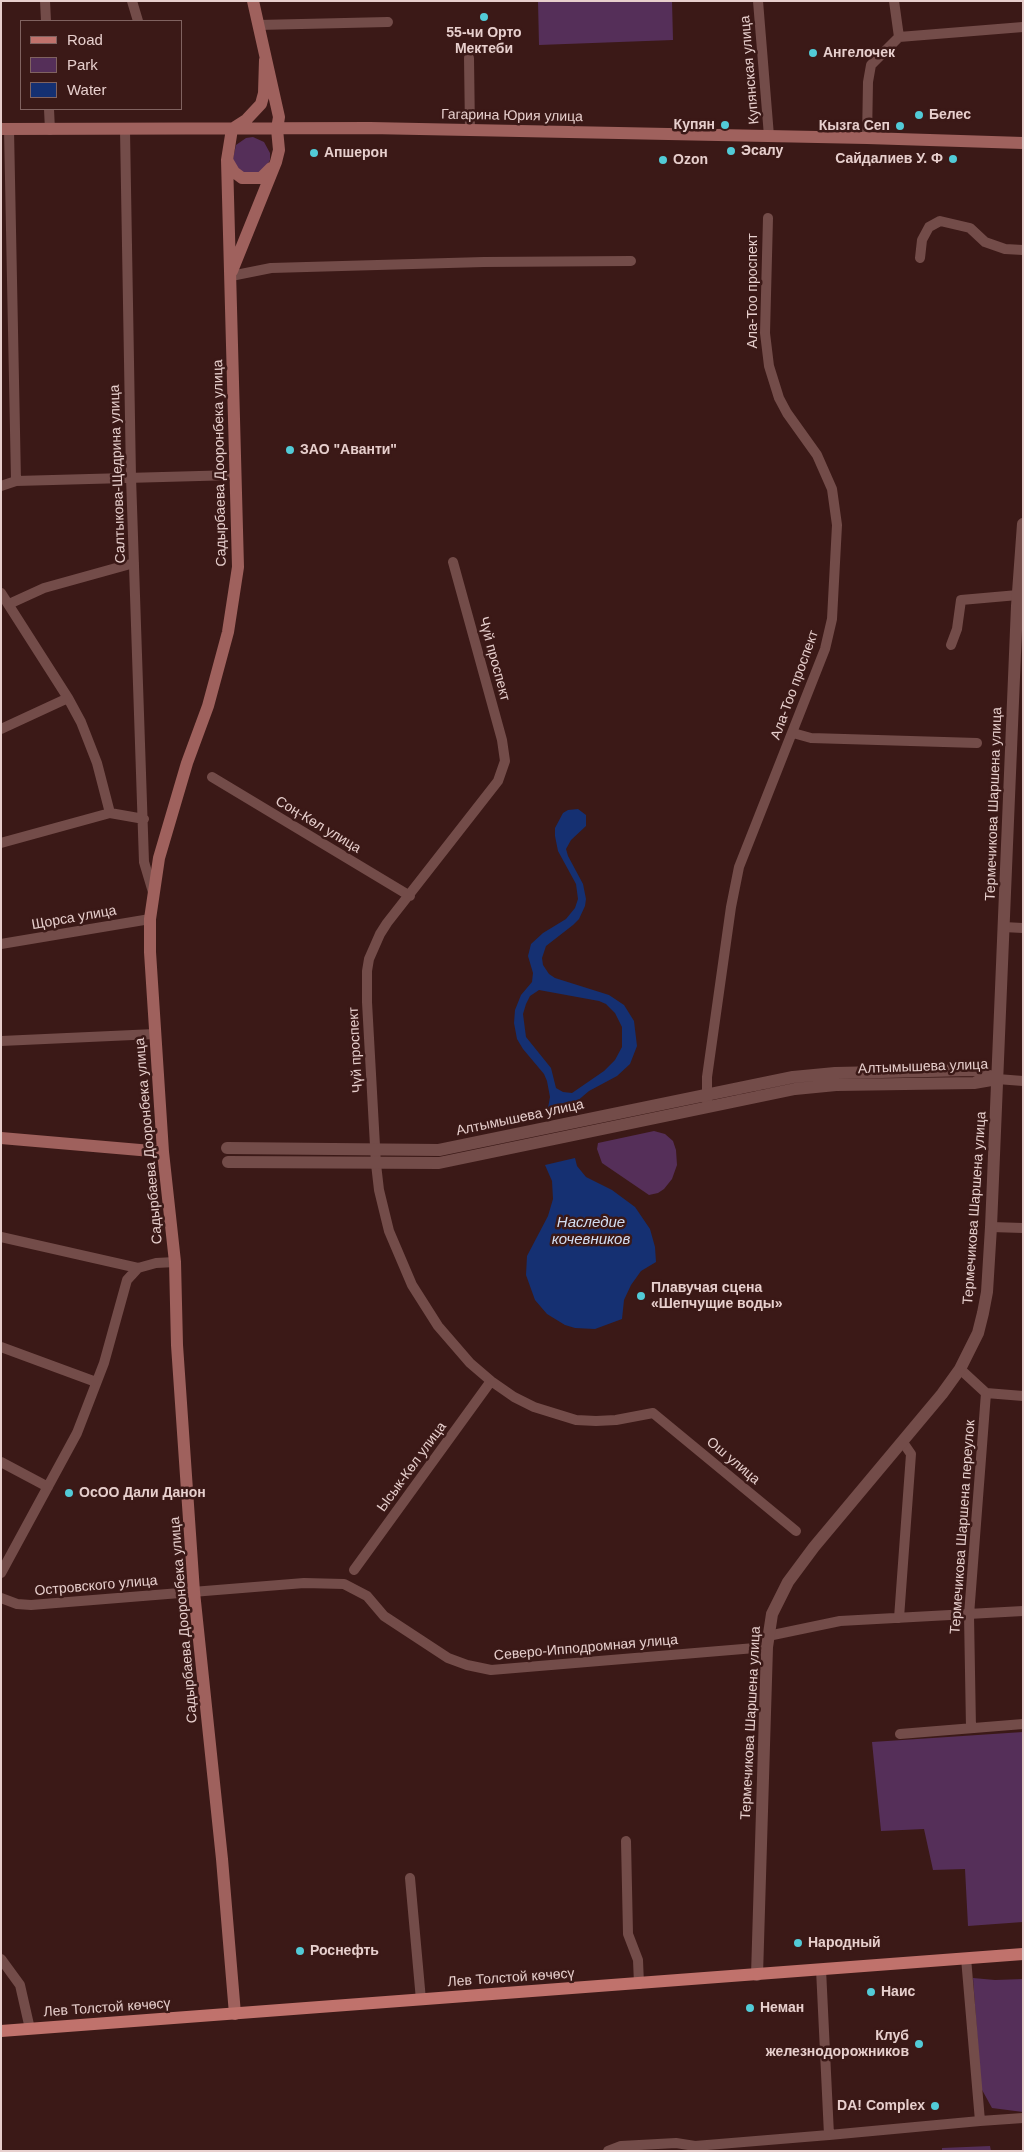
<!DOCTYPE html>
<meta charset="utf-8">
<style>
body{margin:0}
#map{position:relative;width:1024px;height:2152px;overflow:hidden;background:#3b1917;font-family:Arial,sans-serif}
canvas{display:block}
.frame{position:absolute;inset:0;border:2px solid #e7cfcd;pointer-events:none}
.legend{position:absolute;left:20px;top:20px;width:162px;height:90px;box-sizing:border-box;background:#3b1917;border:1px solid #806260;margin:0;padding:6px 9px;list-style:none;font-size:15px;color:#e7cfcd}
.legend li{display:flex;align-items:center;gap:10px;height:25px}
.legend b{width:25px;border:1px solid #806260}
</style>
<div id="map">
<canvas width="1024" height="2152"></canvas>
<div class="frame"></div>
<ul class="legend">
<li><b style="height:6px;background:#c0726c"></b>Road</li>
<li><b style="height:14px;background:#552f59"></b>Park</li>
<li><b style="height:14px;background:#153072"></b>Water</li>
</ul>
</div>
<script>
const context = document.querySelector('canvas').getContext('2d');
context.lineJoin = 'round';
function paint(path, color) { context.fillStyle = color; context.fill(path, 'evenodd'); }
const toPath = rows => new Path2D(rows.map(r => 'M' + r).join(''));
function trace(path, color, width, dash) { context.strokeStyle = color; context.lineWidth = width; context.lineCap = dash ? 'butt' : 'round'; context.setLineDash(dash || []); context.stroke(path); }
function write(font, color, halo, rows, align = 'center') {
  context.font = font + ' Arial,sans-serif'; context.lineWidth = 5; context.setLineDash([]); context.textBaseline = 'middle'; context.strokeStyle = halo; context.fillStyle = color; for (const [text, x, y, turn = 0] of rows) {
    context.save(); context.translate(x, y); context.rotate((+turn || 0) * Math.PI / 180); context.textAlign = isNaN(turn) ? turn : align; if (halo) context.strokeText(text, 0, 0); context.fillText(text, 0, 0); context.restore();
  }
}
const green = toPath([
 [538,1,672,1,673,40,539,45],
 [253,137,264,142,270,153,270,160,264,171,246,176,232,163,236,145,246,138],
 [654,1131,665,1134,673,1141,676,1150,677,1165,672,1179,664,1189,658,1193,649,1195,602,1163,597,1149,598,1143],
 [1023,1732,1023,1922,968,1926,965,1869,933,1870,924,1829,881,1831,872,1742],
 [973,1978,995,1980,1023,1979,1023,2112,992,2108,981,2088],
 [990,2146,991,2151,942,2151,942,2148]
]);
const water = toPath([
 [578,809,586,815,586,826,571,840,566,849,568,856,583,884,586,899,585,906,579,919,573,925,546,946,542,958,543,965,549,974,555,978,609,995,624,1005,634,1021,637,1046,630,1064,617,1076,589,1091,576,1102,548,1108,550,1097,547,1081,544,1074,523,1049,517,1039,514,1023,515,1010,521,995,532,982,533,973,528,956,531,944,543,933,566,919,575,908,578,899,576,884,558,851,555,836,555,828,563,813,568,810],
 [539,990,599,1001,606,1004,615,1013,622,1027,622,1047,615,1060,604,1071,572,1093,563,1092,556,1088,551,1068,526,1037,523,1014,526,1004,530,996],
 [575,1158,577,1166,586,1177,612,1190,635,1207,650,1229,655,1247,656,1262,641,1271,631,1285,624,1300,622,1319,595,1329,575,1328,565,1325,547,1314,535,1300,526,1275,527,1256,548,1216,553,1199,552,1181,545,1165]
]);
const minor = toPath([
 [45,1,46,21],
 [132,1,138,21],
 [758,1,769,136],
 [894,1,899,37,1023,27],
 [258,25,388,22],
 [469,58,470,131],
 [49,109,50,130],
 [9,129,16,481],
 [125,130,131,477,144,862,153,892],
 [867,138,868,82,871,65,899,37],
 [920,258,922,240,929,227,940,221,970,228,985,242,1005,249,1023,250],
 [231,276,271,268,484,262,631,261],
 [1,486,16,481,236,475],
 [453,562,502,740,505,761,498,781,387,923,380,934,369,959,367,971,367,1002,376,1164,379,1190,389,1231,412,1285,438,1326,470,1363,491,1381,514,1397,534,1407,576,1420,596,1421,616,1420,653,1413,796,1531],
 [1,593,68,698,81,722,97,763,110,813],
 [9,604,44,588,134,563],
 [951,645,957,629,961,600,1018,595],
 [1,729,68,698],
 [793,733,811,738,977,743],
 [212,777,410,896],
 [1,843,110,813,144,819],
 [1003,927,1023,928],
 [1,944,150,919],
 [1,1041,155,1034],
 [997,1079,1023,1081],
 [707,1101,707,1077,731,907,739,867,825,649,832,619,837,525,832,489,817,455,787,413,779,398,769,366,765,333,768,218],
 [991,1227,1023,1228],
 [1,1237,138,1268],
 [1,1347,96,1382],
 [960,1369,986,1393,969,1615,971,1728],
 [986,1393,1023,1396],
 [1,1462,48,1487],
 [354,1570,491,1381],
 [1,1573,77,1433,104,1363,127,1280,138,1268,156,1263,175,1262],
 [1,1598,17,1604,31,1605,304,1583,344,1584,367,1596,384,1616,448,1658,467,1665,491,1670,767,1647],
 [899,1618,911,1454,902,1441],
 [768,1636,840,1621,1023,1611],
 [900,1734,1023,1724],
 [626,1841,628,1934,638,1960,639,1984],
 [410,1878,421,2000],
 [966,1958,980,2121,1023,2118],
 [1,1959,20,1985,30,2029],
 [821,1969,829,2135,980,2121],
 [608,2151,621,2146,676,2143,695,2146,829,2135]
]);
const tertiary = toPath([
 [227,1148,439,1150,793,1077,835,1073,974,1070,997,1079],
 [228,1162,439,1163,795,1089,836,1085,974,1083,997,1079],
 [757,1975,767,1647,772,1614,788,1582,814,1547,942,1394,960,1369,978,1333,983,1313,987,1292,991,1227,1017,606,1023,524]
]);
const secondary = toPath([
 [1,129,370,128,867,138,1023,143],
 [227,160,234,172,242,178,261,178,271,168],
 [232,271,276,162,279,150,277,129,279,117,253,1],
 [1,1138,163,1152],
 [235,2014,222,1859,194,1592,177,1345,175,1262,163,1152,150,952,150,919,159,858,187,763,208,706,228,632,238,567,227,160,232,129,246,120,261,104,264,93,265,60]
]);
const primary = toPath([
 [1,2031,1023,1954]
]);
const markers = [
 [484,17,5,"#52cbd7"],
 [813,53,5,"#52cbd7"],
 [919,115,5,"#52cbd7"],
 [725,125,5,"#52cbd7"],
 [900,126,5,"#52cbd7"],
 [731,151,5,"#52cbd7"],
 [314,153,5,"#52cbd7"],
 [953,159,5,"#52cbd7"],
 [663,160,5,"#52cbd7"],
 [290,450,5,"#52cbd7"],
 [641,1296,5,"#52cbd7"],
 [69,1493,5,"#52cbd7"],
 [798,1943,5,"#52cbd7"],
 [300,1951,5,"#52cbd7"],
 [871,1992,5,"#52cbd7"],
 [750,2008,5,"#52cbd7"],
 [919,2044,5,"#52cbd7"],
 [935,2106,5,"#52cbd7"]
];
const poiNames = [
 ["55-чи Орто",484,33,"center"],
 ["Мектеби",484,49,"center"],
 ["Ангелочек",823,53],
 ["Белес",929,115],
 ["Купян",715,125,"right"],
 ["Кызга Сеп",890,126,"right"],
 ["Эсалу",741,151],
 ["Апшерон",324,153],
 ["Сайдалиев У. Ф",943,159,"right"],
 ["Ozon",673,160],
 ["ЗАО \"Аванти\"",300,450],
 ["Плавучая сцена",651,1288],
 ["«Шепчущие воды»",651,1304],
 ["ОсОО Дали Данон",79,1493],
 ["Народный",808,1943],
 ["Роснефть",310,1951],
 ["Наис",881,1992],
 ["Неман",760,2008],
 ["Клуб",909,2036,"right"],
 ["железнодорожников",909,2052,"right"],
 ["DA! Complex",925,2106,"right"]
];
const streetNames = [
 ["Купянская улица",750,70,-95],
 ["Гагарина Юрия улица",512,116,1],
 ["Ала-Тоо проспект",753,291,-90],
 ["Садырбаева Дооронбека улица",220,463,-91],
 ["Салтыкова-Щедрина улица",118,474,-92],
 ["Чүй проспект",494,659,75],
 ["Ала-Тоо проспект",795,685,-70],
 ["Термечикова Шаршена улица",994,804,-88],
 ["Соң-Көл улица",318,825,31],
 ["Щорса улица",74,918,-10],
 ["Чүй проспект",356,1050,-93],
 ["Алтымышева улица",923,1067,-2],
 ["Алтымышева улица",520,1118,-12],
 ["Садырбаева Дооронбека улица",149,1141,-95],
 ["Термечикова Шаршена улица",975,1208,-86],
 ["Ош улица",733,1461,40],
 ["Ысык-Көл улица",412,1467,-54],
 ["Термечикова Шаршена переулок",963,1527,-86],
 ["Островского улица",96,1586,-5],
 ["Садырбаева Дооронбека улица",184,1620,-95],
 ["Северо-Ипподромная улица",586,1648,-5],
 ["Термечикова Шаршена улица",751,1723,-87],
 ["Лев Толстой көчөсү",511,1978,-4],
 ["Лев Толстой көчөсү",107,2008,-4]
];
const waterNames = [
 ["Наследие",591,1223],
 ["кочевников",591,1240]
];
paint(green, '#552f59');
paint(water, '#153072');
trace(minor, '#734c49', 10);
trace(tertiary, '#734c49', 12);
trace(secondary, '#9f615d', 12);
trace(primary, '#c0726c', 12);
for (const [x, y, r, color] of markers) { const dot = new Path2D(); dot.arc(x, y, r, 0, 2 * Math.PI); context.fillStyle = color; context.fill(dot); trace(dot, '#3b1917', 2); }
write('bold 14px', '#e7cfcd', '#3b1917', poiNames, 'left');
write('14px', '#e7cfcd', '#3b1917', streetNames);
write('italic 15px', '#d3def2', '#3b1917', waterNames);
</script>
